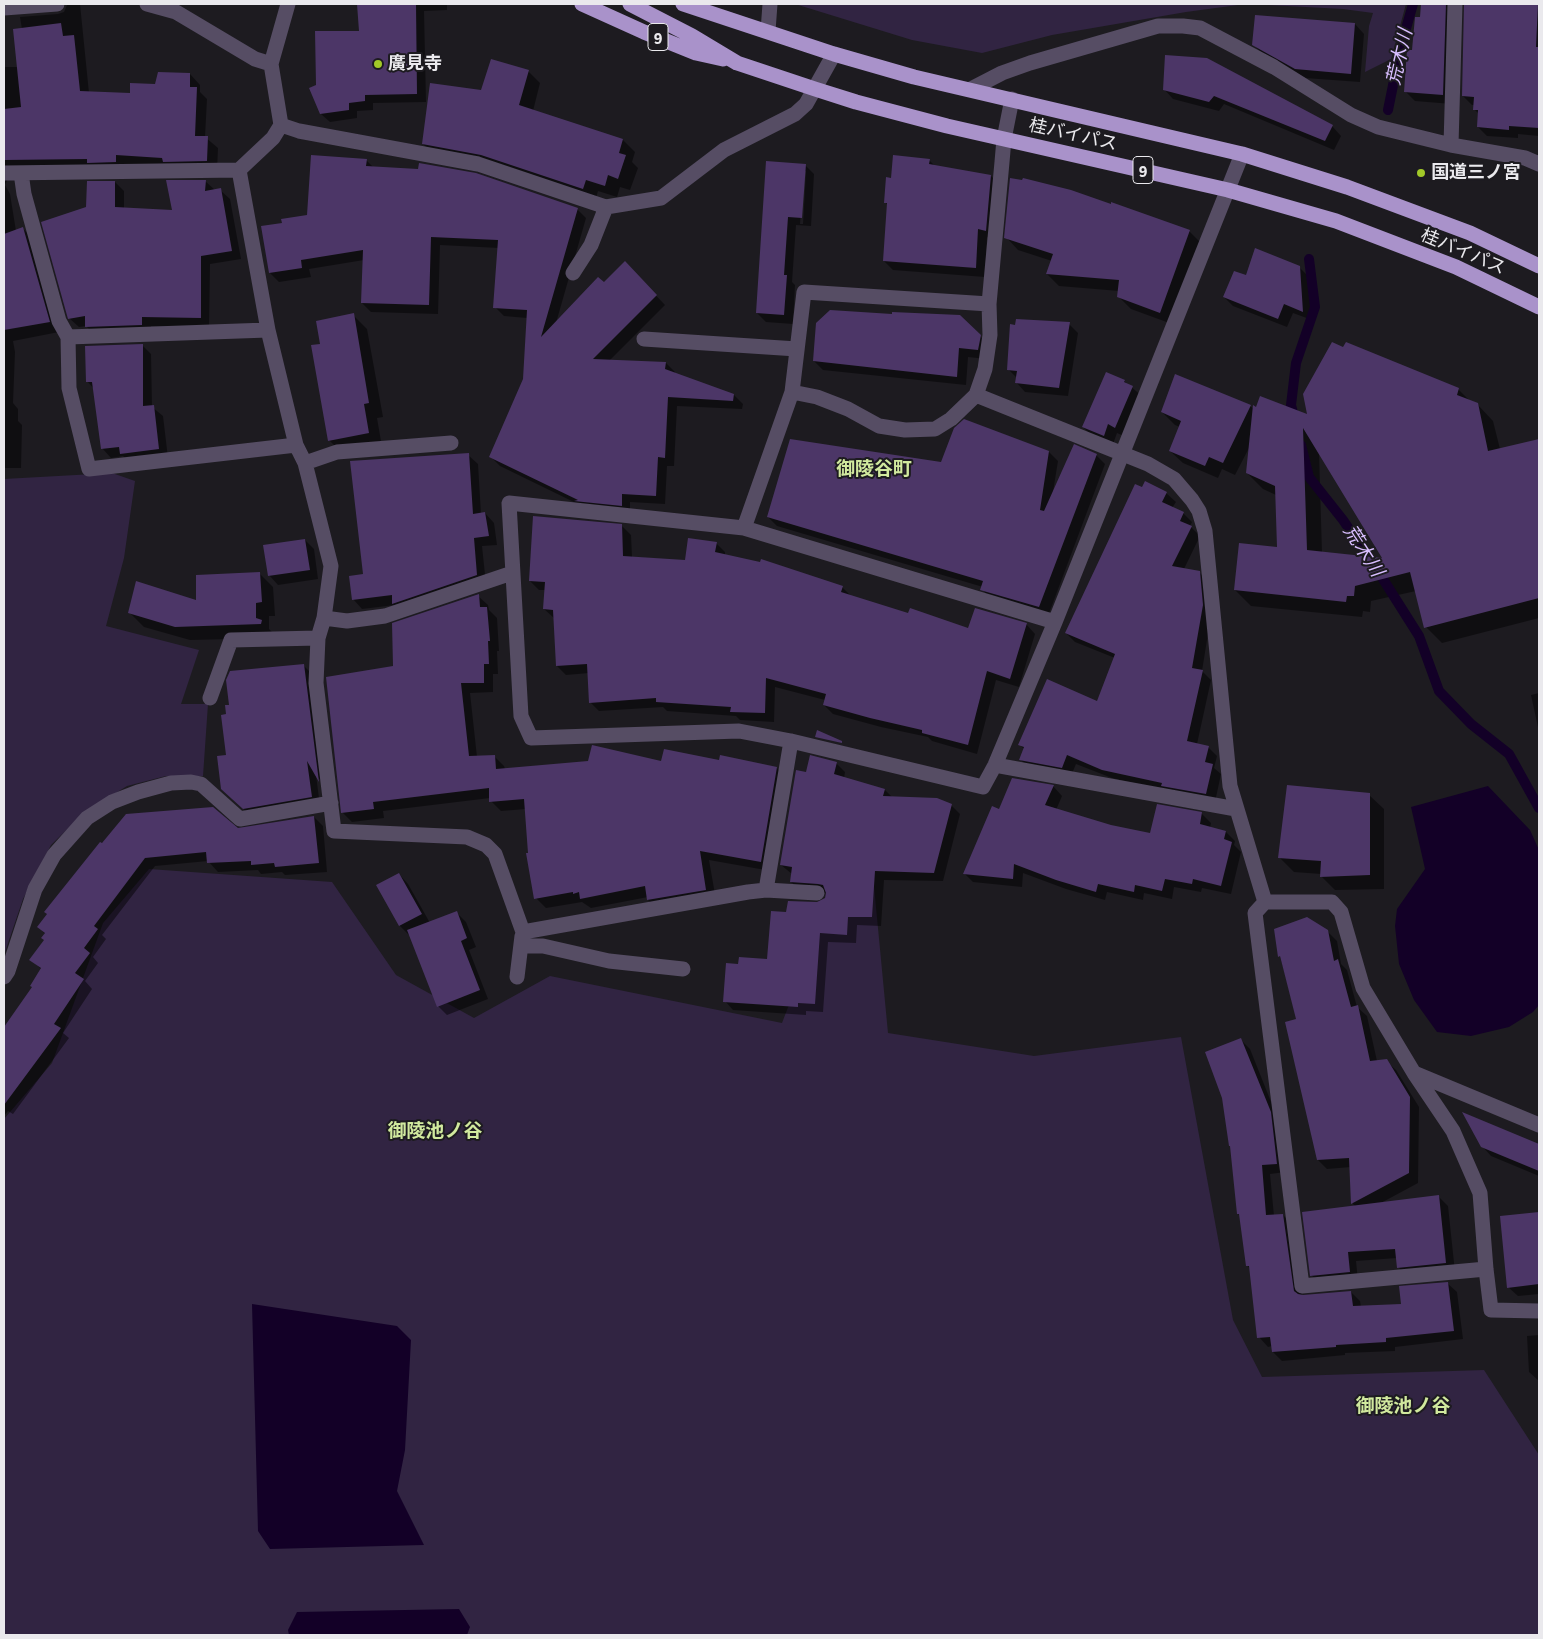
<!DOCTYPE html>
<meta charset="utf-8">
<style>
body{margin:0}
#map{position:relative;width:1543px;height:1639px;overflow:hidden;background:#1d1b20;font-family:"Zilla Slab",serif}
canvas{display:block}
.frame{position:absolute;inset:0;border:5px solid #eae9ed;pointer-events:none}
</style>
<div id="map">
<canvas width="1543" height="1639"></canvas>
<div class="frame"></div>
</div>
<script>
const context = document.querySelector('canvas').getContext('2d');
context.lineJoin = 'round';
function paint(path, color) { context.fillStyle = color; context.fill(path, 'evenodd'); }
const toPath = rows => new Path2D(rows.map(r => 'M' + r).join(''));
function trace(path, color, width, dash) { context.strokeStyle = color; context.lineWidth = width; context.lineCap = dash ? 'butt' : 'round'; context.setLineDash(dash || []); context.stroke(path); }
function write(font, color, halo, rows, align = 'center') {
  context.font = font + ' "Zilla Slab","Noto Sans JP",serif'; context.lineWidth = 4; context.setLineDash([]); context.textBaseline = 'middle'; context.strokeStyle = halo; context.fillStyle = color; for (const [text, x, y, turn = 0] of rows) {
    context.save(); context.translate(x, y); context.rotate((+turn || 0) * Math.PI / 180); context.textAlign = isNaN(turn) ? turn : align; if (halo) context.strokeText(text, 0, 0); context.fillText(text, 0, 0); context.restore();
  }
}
const green = toPath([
 [795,4,1406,4,1391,59,1365,72,1369,26,1373,13,1343,9,1268,5,1238,5,1186,12,1052,35,982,53,912,40],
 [112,473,135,481,124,558,106,626,199,650,181,704,208,704,203,776,166,776,127,786,84,813,51,845,23,899,4,955,4,479],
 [149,869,332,882,396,975,474,1018,550,976,782,1023,836,881,874,886,888,1033,1034,1056,1181,1037,1233,1320,1262,1377,1484,1370,1539,1455,1539,1609,1538,1635,4,1635,4,1119,52,1063,103,923]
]);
const water = toPath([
 [1488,786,1530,830,1539,850,1539,1005,1533,1012,1509,1027,1471,1036,1437,1032,1414,1000,1399,964,1395,926,1397,909,1425,869,1411,807],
 [252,1304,397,1326,411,1340,405,1450,397,1491,424,1545,270,1549,258,1531],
 [459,1609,470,1627,467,1635,289,1635,288,1630,297,1612]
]);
const shadow = toPath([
 [25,4,80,4,89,93,131,95,190,74,200,85,200,92,207,99,205,137,218,148,217,171,8,178,5,185,10,194,16,231,23,229,34,239,59,332,13,341,15,352,13,403,18,409,18,421,22,425,21,468,4,468,4,67,18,67,22,29,20,17,58,14,64,12,67,5,29,8],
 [358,4,447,4,447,10,424,11,426,102,373,103,373,110,357,111,357,118,330,122,321,114,318,86,360,32],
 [1422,4,1463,4,1459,5,1452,104,1415,101,1406,92,1421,18],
 [1466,4,1539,4,1539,136,1518,134,1518,138,1487,136,1478,127,1479,114,1474,109,1474,105,1472,105,1463,96],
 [1355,24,1364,34,1360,82,1305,78,1263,54,1254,45],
 [1167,57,1332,126,1341,136,1334,150,1224,104,1219,111,1173,99,1164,89],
 [528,71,540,83,533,111,623,140,635,152,632,162,638,168,630,190,620,187,617,197,598,191,595,201,435,156,423,144,482,92],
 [366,160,374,168,577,209,586,218,556,323,604,284,625,263,665,305,609,361,666,363,675,372,674,374,734,395,743,404,742,409,677,406,674,466,667,466,665,504,630,502,630,514,580,505,500,466,491,457,524,380,527,318,504,316,495,307,499,248,440,245,438,314,371,312,362,303,364,260,309,269,311,277,279,282,270,273,283,224,308,216],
 [929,160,935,166,991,176,1000,185,995,240,987,237,985,277,893,270,884,261,888,205,885,202],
 [805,165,814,174,811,226,796,225,792,282,795,285,793,324,766,322,757,313],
 [804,171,806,171,803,224,800,224],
 [205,181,215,190,220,190,230,199,241,259,210,264,209,327,151,326,151,334,96,336,86,326,79,327,69,318,88,208,115,182,124,191,124,209,174,211],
 [1189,231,1201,243,1172,324,1131,309,1119,297,1119,291,1059,286,1047,274,1052,261,1018,250,1006,237],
 [1299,267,1308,276,1312,320,1293,313,1287,327,1233,306,1224,297,1247,276],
 [353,315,367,329,383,417,377,418,382,447,343,454,329,440,321,345],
 [893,316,959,316,989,345,987,359,968,357,966,385,823,370,814,361],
 [1069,324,1078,333,1068,396,1025,392,1016,382,1017,378,1008,369],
 [142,345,151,354,152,407,163,416,168,458,130,463,123,456,111,458,102,448,94,389,87,381],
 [1124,381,1142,396,1124,436,1117,433,1113,444,1092,436,1083,427],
 [1458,389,1471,402,1477,404,1493,421,1500,449,1539,440,1539,618,1442,643,1426,627,1416,591,1371,601,1370,612,1363,611,1362,617,1251,606,1235,590,1278,549,1276,495,1263,489,1247,473,1250,446,1235,475,1222,469,1218,478,1183,463,1170,451,1180,427,1175,425,1162,412,1250,406,1254,409,1309,416],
 [1319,452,1384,560,1322,553],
 [1049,452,1058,461,1053,492,1096,455,1105,464,1048,616,991,599,982,589,983,587,777,526,768,517,942,464],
 [468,455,478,464,481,514,485,513,494,523,497,545,482,546,486,584,395,605,362,609,353,599,365,575],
 [1166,493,1176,502,1172,508,1183,513,1192,522,1190,526,1200,536,1184,569,1199,572,1208,581,1211,615,1202,671,1211,680,1197,744,1208,747,1217,756,1214,768,1221,774,1215,802,1112,778,1076,764,1071,776,1030,769,1021,760,1025,750,1020,745,1097,703,1115,658,1075,642,1066,633],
 [622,526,631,535,632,557,686,561,716,543,725,552,725,555,842,587,852,597,908,615,969,629,1026,624,1035,634,1019,687,996,680,977,754,932,741,928,737,881,727,833,714,824,705,825,700,775,687,774,722,740,720,736,716,667,711,663,707,599,711,590,702,589,673,566,675,557,666,554,618,544,609,546,590,539,590,530,581],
 [305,540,314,549,318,579,278,585,269,575],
 [259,573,273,587,275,616,269,616,269,629,275,635,275,638,190,640,144,627,130,613,198,601],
 [478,596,488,605,489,610,497,618,499,651,497,651,498,674,493,674,493,692,470,693,477,757,494,756,504,766,505,769,720,762,777,768,786,778,771,871,709,860,716,900,658,910,648,900,648,897,591,908,582,902,546,908,536,898,529,854,526,809,501,811,491,801,490,798,383,811,384,818,352,822,342,812,394,667],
 [303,665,312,674,327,788,316,775,320,806,253,818,232,798,227,756,228,715],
 [1539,693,1539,732,1531,695],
 [836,763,845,772,844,778,885,790,893,798,951,805,960,814,943,881,884,880,881,926,857,925,856,943,828,942,823,1012,806,1011,806,1015,733,1010,725,1001,739,965,769,960,787,914,817,904,826,898,827,893,800,890,791,882,792,874,781,865,807,773],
 [1053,786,1062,796,1056,810,1111,826,1151,835,1158,806,1202,814,1211,823,1210,828,1226,832,1235,841,1234,845,1241,852,1231,894,1202,888,1201,892,1174,887,1172,899,1144,893,1143,900,1107,892,1105,900,1066,889,1023,873,1022,887,973,882,964,873,999,810],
 [1369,795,1384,809,1384,889,1335,890,1321,876,1321,874,1294,872,1280,858],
 [314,817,323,826,327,872,285,875,282,872,261,874,258,870,218,872,208,861,155,866,102,935,106,939,93,957,98,963,85,981,92,989,63,1033,69,1038,13,1114,8,1111,4,1116,4,1028,34,987,42,970,31,959,45,940,45,934,39,927,100,843,233,827,241,830],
 [399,874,408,884,430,923,457,913,466,922,476,947,469,950,488,999,447,1015,438,1006,410,936,400,926,378,886],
 [1327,931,1337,941,1341,964,1347,970,1357,1007,1367,1016,1377,1061,1386,1061,1396,1070,1419,1107,1418,1183,1379,1204,1439,1197,1448,1206,1455,1272,1407,1276,1398,1267,1397,1258,1356,1261,1358,1281,1321,1284,1311,1275,1355,1206,1353,1204,1351,1167,1327,1169,1318,1160,1297,1020,1280,956],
 [1241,1040,1250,1049,1279,1122,1286,1172,1270,1174,1274,1216,1283,1215,1292,1224,1302,1297,1351,1292,1360,1301,1361,1307,1402,1305,1447,1283,1457,1292,1463,1339,1395,1347,1395,1351,1345,1353,1345,1355,1282,1361,1273,1352,1272,1346,1268,1347,1259,1337,1251,1270,1247,1265,1241,1216,1238,1214,1232,1148,1230,1146],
 [1465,1114,1539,1146,1539,1176,1491,1156,1482,1146],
 [1537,1214,1539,1216,1539,1294,1518,1296,1508,1287],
 [1539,1335,1539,1381,1529,1372,1527,1336]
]);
const stream = toPath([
 [1388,110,1401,46,1413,4],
 [1295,421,1291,405,1296,363,1315,307,1309,259],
 [1301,445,1309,477,1343,520,1383,579,1419,636,1439,691,1471,724,1509,754,1539,808]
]);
const building = toPath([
 [357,4,416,4,417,94,365,95,365,101,349,103,349,110,320,114,309,88,316,85,315,31,359,31],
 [1421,4,1446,4,1443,95,1404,92,1407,50,1412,50,1415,17,1420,17],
 [1464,4,1538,4,1536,47,1539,47,1539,128,1509,126,1509,130,1477,127,1478,110,1473,110,1474,97,1462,96],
 [1255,15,1355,23,1351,74,1295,69,1252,45],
 [61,23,63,36,74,35,80,91,130,93,130,83,155,84,158,72,190,73,190,87,197,87,195,136,208,136,207,161,163,162,162,158,116,155,116,162,87,163,87,159,4,160,4,109,21,107,13,29],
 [1165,55,1207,58,1333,125,1325,141,1214,96,1209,102,1163,90],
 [491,59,529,70,519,105,623,139,619,153,626,155,618,179,608,175,605,186,586,180,583,189,481,155,422,144,430,83,481,90],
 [311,155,367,159,366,166,418,169,419,163,476,173,578,208,541,337,598,277,604,282,625,261,657,295,593,359,666,362,665,369,734,394,733,401,668,397,665,458,658,457,656,496,622,494,622,506,574,501,578,500,489,457,523,379,527,310,493,308,498,240,431,237,429,305,361,303,363,250,301,260,302,268,269,273,261,226,282,223,281,219,307,215],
 [893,155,930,159,929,164,991,175,986,231,978,229,976,268,883,261,887,203,884,203,886,177,891,178],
 [766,161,806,164,802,218,788,217,784,275,787,275,784,315,756,313],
 [1010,178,1022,180,1023,178,1071,190,1111,204,1111,202,1190,230,1160,313,1117,297,1119,280,1046,274,1053,254,1004,238],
 [166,180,206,180,205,191,221,188,232,251,201,256,201,318,142,317,142,325,85,327,85,316,68,319,41,222,86,207,87,181,115,181,115,207,172,210],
 [23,227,50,322,4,330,4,234],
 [1255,248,1300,266,1303,312,1284,304,1278,319,1223,297,1234,271,1246,275],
 [830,310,892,314,892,312,960,315,981,335,978,350,959,348,957,377,813,361,816,323],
 [354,313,369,403,364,404,369,433,328,441,311,345,320,344,316,321],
 [1016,319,1070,322,1059,388,1015,383,1017,371,1007,370,1010,324,1015,325],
 [1332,342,1343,347,1346,342,1459,388,1457,395,1478,403,1488,451,1539,439,1539,598,1424,628,1410,572,1355,586,1354,596,1347,596,1346,602,1234,590,1239,543,1277,547,1275,486,1246,473,1253,405,1256,407,1260,396,1307,414,1303,394],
 [1303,428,1382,558,1307,550],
 [143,344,143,406,154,405,159,449,120,454,119,447,101,449,92,382,86,382,85,346],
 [1106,372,1125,380,1124,382,1133,386,1115,428,1108,424,1104,436,1082,427],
 [1175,374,1251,405,1223,463,1209,457,1205,466,1169,451,1181,421,1161,412],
 [964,419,1049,451,1040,510,1044,511,1074,444,1097,454,1039,607,980,590,983,581,767,517,790,439,941,462,954,428],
 [469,453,473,514,485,512,489,536,474,538,477,575,392,604,392,595,352,600,349,576,363,574,350,461],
 [1145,481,1167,492,1162,502,1184,512,1180,521,1192,526,1172,566,1200,571,1203,605,1192,668,1203,670,1187,741,1209,746,1205,762,1213,764,1206,794,1161,786,1162,783,1102,770,1067,755,1062,768,1019,760,1024,747,1018,745,1047,679,1097,701,1115,654,1065,633,1135,484,1142,487],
 [533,516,622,524,623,556,685,560,688,538,717,542,715,552,760,562,761,559,843,586,841,592,908,613,910,608,968,628,975,608,1027,623,1010,679,987,671,968,745,922,733,922,730,870,718,823,705,826,694,766,678,765,713,730,712,731,707,656,702,656,698,589,703,587,664,556,666,553,610,543,609,545,582,529,581],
 [305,539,310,570,268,576,263,545],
 [260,572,262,602,256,603,256,618,262,620,261,624,175,627,128,613,136,581,196,600,196,575],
 [479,594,480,607,487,607,490,641,488,641,489,664,484,664,484,683,461,683,469,756,495,755,496,769,588,761,592,745,661,761,664,749,719,760,720,755,777,767,761,862,700,851,706,890,647,900,645,886,580,899,579,892,573,894,573,892,534,899,526,853,528,853,524,799,489,802,489,788,373,802,374,809,341,813,326,677,393,666,392,623],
 [304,664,319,782,307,761,312,797,243,809,221,789,217,756,226,755,221,715,226,714,225,705,229,705,226,680,230,671],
 [817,730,842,741,842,743,815,737],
 [810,755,837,762,834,774,885,789,883,796,937,798,952,804,934,873,875,871,872,917,848,917,847,935,820,933,815,1004,798,1003,798,1007,723,1002,726,963,738,964,739,957,767,959,771,911,786,912,788,901,817,902,825,898,826,893,823,885,818,884,790,882,792,867,780,865,796,770,806,772],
 [1012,778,1054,785,1045,805,1111,825,1150,833,1157,804,1202,812,1200,824,1226,831,1224,839,1232,842,1221,886,1193,879,1192,884,1165,879,1162,891,1135,885,1134,892,1098,884,1096,892,1056,880,1014,864,1013,879,963,874,992,806,999,809],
 [1287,785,1370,793,1370,875,1320,877,1321,861,1278,858],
 [213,807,238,828,314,816,319,863,275,867,274,863,251,865,251,861,207,863,206,852,145,858,94,926,98,929,84,948,90,953,75,973,84,979,54,1024,61,1028,4,1105,4,1027,32,987,30,986,41,968,29,960,44,940,41,938,45,933,37,927,47,914,44,912,100,842,102,843,126,814],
 [399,873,422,914,399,926,376,885],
 [457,911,467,938,461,941,480,990,437,1007,407,930],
 [1307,917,1328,930,1334,961,1338,959,1351,1007,1358,1005,1370,1061,1387,1059,1410,1097,1409,1173,1351,1204,1349,1158,1317,1160,1285,1022,1296,1019,1280,956,1278,957,1274,929],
 [1241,1038,1271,1112,1277,1164,1262,1165,1266,1215,1283,1214,1294,1291,1298,1294,1303,1295,1351,1291,1353,1306,1401,1304,1399,1286,1448,1282,1454,1331,1386,1338,1386,1342,1336,1345,1336,1347,1272,1352,1270,1337,1257,1338,1249,1266,1246,1266,1239,1214,1237,1214,1230,1146,1229,1146,1222,1098,1205,1052],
 [1462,1112,1539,1144,1539,1171,1481,1147],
 [1439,1195,1446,1263,1397,1268,1395,1249,1348,1252,1350,1272,1310,1276,1302,1212],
 [1539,1212,1539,1284,1507,1288,1500,1216]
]);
const minor = toPath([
 [147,4,176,12,255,59,271,64],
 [4,8,57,4],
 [768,31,770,4],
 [971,89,1002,73,1030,63,1158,26,1183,26,1200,28,1274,67,1351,115,1378,127,1451,145,1525,158,1539,164],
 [281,125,299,131,478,164,606,207,661,198,724,150,795,114,806,104,834,54],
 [1451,145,1455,4],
 [239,170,268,330,296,445,305,463,331,566,324,618,318,638,316,683,334,831,467,837,486,845,495,854,523,932,748,892,766,890,817,893],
 [4,173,239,170,273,138,281,125,271,64,288,4],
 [21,173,24,194,59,321,68,337,268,330],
 [573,273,591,245,606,207],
 [68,337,69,388,89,469,296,445],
 [644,339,797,349],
 [792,392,804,292,989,304],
 [976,395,1148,464,1174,479,1192,500,1199,511,1205,531,1230,786,1265,902,1255,913,1302,1286,1486,1269],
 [305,463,337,452,451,443],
 [744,528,792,392,817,397,848,409,879,426,905,430,935,429,951,419,976,395,985,369,990,335,989,304,1002,162,1004,139,1012,99],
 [324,618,347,621,385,616,512,573],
 [1055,622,744,528,509,503,521,716,531,738,739,731,791,741,983,787,995,765,1055,622,1242,154],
 [210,698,231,640,318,638],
 [995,765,1236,809],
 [766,890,791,741],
 [1265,902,1332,902,1341,912,1363,988,1414,1073,1453,1131,1480,1193,1486,1269,1491,1310,1539,1311],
 [521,946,543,946,609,961,683,969],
 [4,977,8,971,35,889,54,855,87,818,112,802,138,792,171,783,191,782,201,784,240,819,331,803],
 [517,977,522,936],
 [1414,1073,1539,1125]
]);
const highway = toPath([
 [582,4,644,32,696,53,723,59],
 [630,4,692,36,737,63,815,89,856,102,947,126,1228,190,1336,221,1456,267,1539,307],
 [683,4,834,54,914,77,1242,154,1347,187,1470,233,1539,266]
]);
const markers = [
 [378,64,5,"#a2c928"],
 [1421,173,5,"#a2c928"]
];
const shields = [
 [658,37,20],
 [1143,170,20]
];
const shieldNames = [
 ["9",658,37],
 ["9",1143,170]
];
const poiNames = [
 ["廣見寺",388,64],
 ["国道三ノ宮",1431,173]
];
const streetNames = [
 ["桂バイパス",1073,135,13],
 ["桂バイパス",1463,252,23]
];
const waterNames = [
 ["荒木川",1400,57,-77],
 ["荒木川",1363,551,57]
];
const neighbourhoodNames = [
 ["御陵谷町",874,470],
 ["御陵池ノ谷",435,1132],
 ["御陵池ノ谷",1403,1407]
];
paint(green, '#312442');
paint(water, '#130027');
paint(shadow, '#0007');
trace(stream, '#130027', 10);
paint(building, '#4c3667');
trace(minor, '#564d64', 15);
trace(highway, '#a992ca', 15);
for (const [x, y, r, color] of markers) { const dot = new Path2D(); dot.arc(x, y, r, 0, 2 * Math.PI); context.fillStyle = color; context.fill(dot); trace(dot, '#1d1b20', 2); }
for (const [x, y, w] of shields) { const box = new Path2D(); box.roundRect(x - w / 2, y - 13.5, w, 27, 4); context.fillStyle = '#1d1b20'; context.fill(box); trace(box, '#eae9ed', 1); }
write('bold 16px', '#eae9ed', null, shieldNames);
write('bold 18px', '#eae9ed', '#1d1b20', poiNames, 'left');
write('18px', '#eae9ed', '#1d1b20', streetNames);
write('italic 19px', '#d8beff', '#1d1b20', waterNames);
write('bold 19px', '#d1e99e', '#1d1b20', neighbourhoodNames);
</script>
